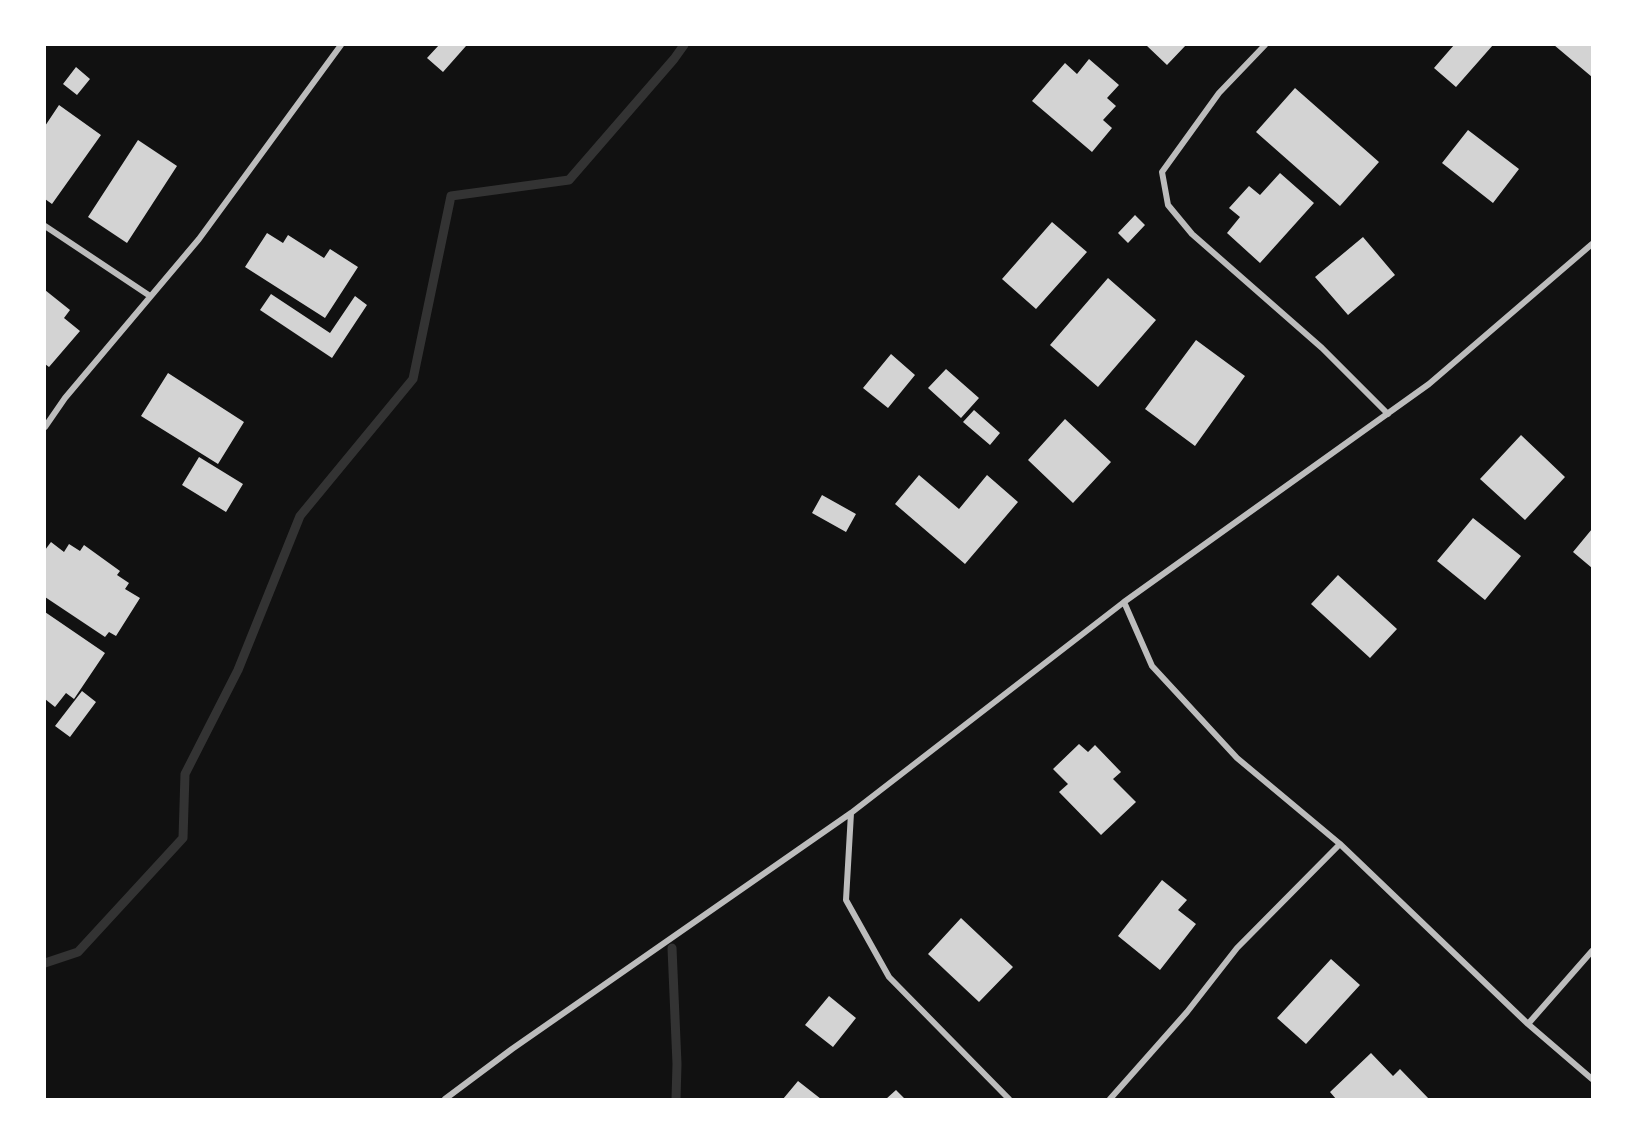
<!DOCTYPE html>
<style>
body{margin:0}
#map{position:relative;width:1637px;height:1144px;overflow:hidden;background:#111;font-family:Manrope,sans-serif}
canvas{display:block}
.frame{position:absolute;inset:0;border:46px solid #fff;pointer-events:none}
</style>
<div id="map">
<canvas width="1637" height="1144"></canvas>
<div class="frame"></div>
</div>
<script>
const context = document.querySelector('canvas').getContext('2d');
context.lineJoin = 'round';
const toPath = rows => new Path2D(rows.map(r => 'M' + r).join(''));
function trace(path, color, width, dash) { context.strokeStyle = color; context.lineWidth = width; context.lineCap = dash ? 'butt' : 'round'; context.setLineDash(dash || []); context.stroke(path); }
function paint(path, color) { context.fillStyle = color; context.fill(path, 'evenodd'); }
const stream = toPath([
 [672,948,677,1064,676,1099],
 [45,963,78,952,183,838,185,774,238,670,300,516,413,379,451,196,569,180,674,59,684,45]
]);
const building = toPath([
 [439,45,466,46,443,72,427,58],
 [1146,45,1186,45,1167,65],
 [1454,45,1493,45,1456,87,1434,68],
 [1554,45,1592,45,1592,77],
 [1089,59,1119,85,1107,98,1116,106,1103,120,1112,128,1092,152,1032,101,1065,63,1077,74],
 [76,67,90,79,77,95,63,84],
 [1295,88,1379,162,1340,206,1256,132],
 [59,105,101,135,52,204,45,199,45,126],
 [1468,130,1519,169,1493,203,1442,163],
 [138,140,177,166,127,243,88,217],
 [1280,173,1314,203,1260,263,1227,233,1240,217,1229,208,1249,186,1260,195],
 [1135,215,1145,225,1128,243,1118,233],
 [1052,222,1087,252,1036,309,1002,279],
 [267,233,283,243,288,235,324,258,330,249,358,267,325,318,245,267],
 [1363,237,1395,275,1348,315,1315,277],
 [1108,278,1156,320,1098,387,1050,345],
 [45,290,70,310,64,318,80,331,49,367,45,364],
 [271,294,330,333,355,296,367,305,332,358,260,310],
 [1196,340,1245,376,1195,446,1145,409],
 [891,354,915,375,888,408,863,388],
 [946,369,979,398,961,418,928,388],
 [168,373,244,422,218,464,141,416],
 [974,410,1000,433,990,445,963,422],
 [1065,419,1111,462,1073,503,1028,460],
 [1521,435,1565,477,1525,520,1480,479],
 [199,457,243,484,226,512,182,485],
 [919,475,959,509,987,475,1018,502,965,564,895,504],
 [822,495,856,514,846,532,812,513],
 [1473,518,1521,556,1485,600,1437,561],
 [1592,529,1592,568,1573,552],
 [51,542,64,552,69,544,80,551,84,545,120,571,117,575,129,583,125,589,140,598,116,636,109,632,105,637,45,597,45,550],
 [1338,575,1397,629,1370,658,1311,604],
 [45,612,105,653,74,699,66,693,55,707,45,699],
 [82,691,96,702,70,737,55,726],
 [1079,744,1088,752,1095,745,1121,772,1113,779,1136,802,1101,835,1059,792,1068,784,1053,769],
 [1162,880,1187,900,1178,910,1196,924,1160,970,1118,936],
 [961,918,1013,967,979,1002,928,954],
 [1331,959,1360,985,1306,1044,1277,1018],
 [829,996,856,1018,833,1047,805,1025],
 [1371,1053,1393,1076,1400,1069,1429,1099,1336,1099,1330,1092],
 [798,1081,821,1099,783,1099],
 [896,1090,905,1099,886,1099]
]);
const minor = toPath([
 [1265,45,1219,93,1162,172,1168,205,1192,234,1322,348,1388,414],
 [45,226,150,296],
 [45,427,65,398,199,239,341,45],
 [1124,602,1152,666,1237,758,1340,844,1528,1024,1592,1079],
 [851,813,846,900,889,977,1009,1099],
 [1528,1024,1592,951],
 [445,1099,512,1049,851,813,1124,602,1429,384,1592,244],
 [1110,1099,1187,1012,1237,948,1340,844]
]);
trace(stream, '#333', 9);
paint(building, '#d3d3d3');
trace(minor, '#bcbcbc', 6);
</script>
